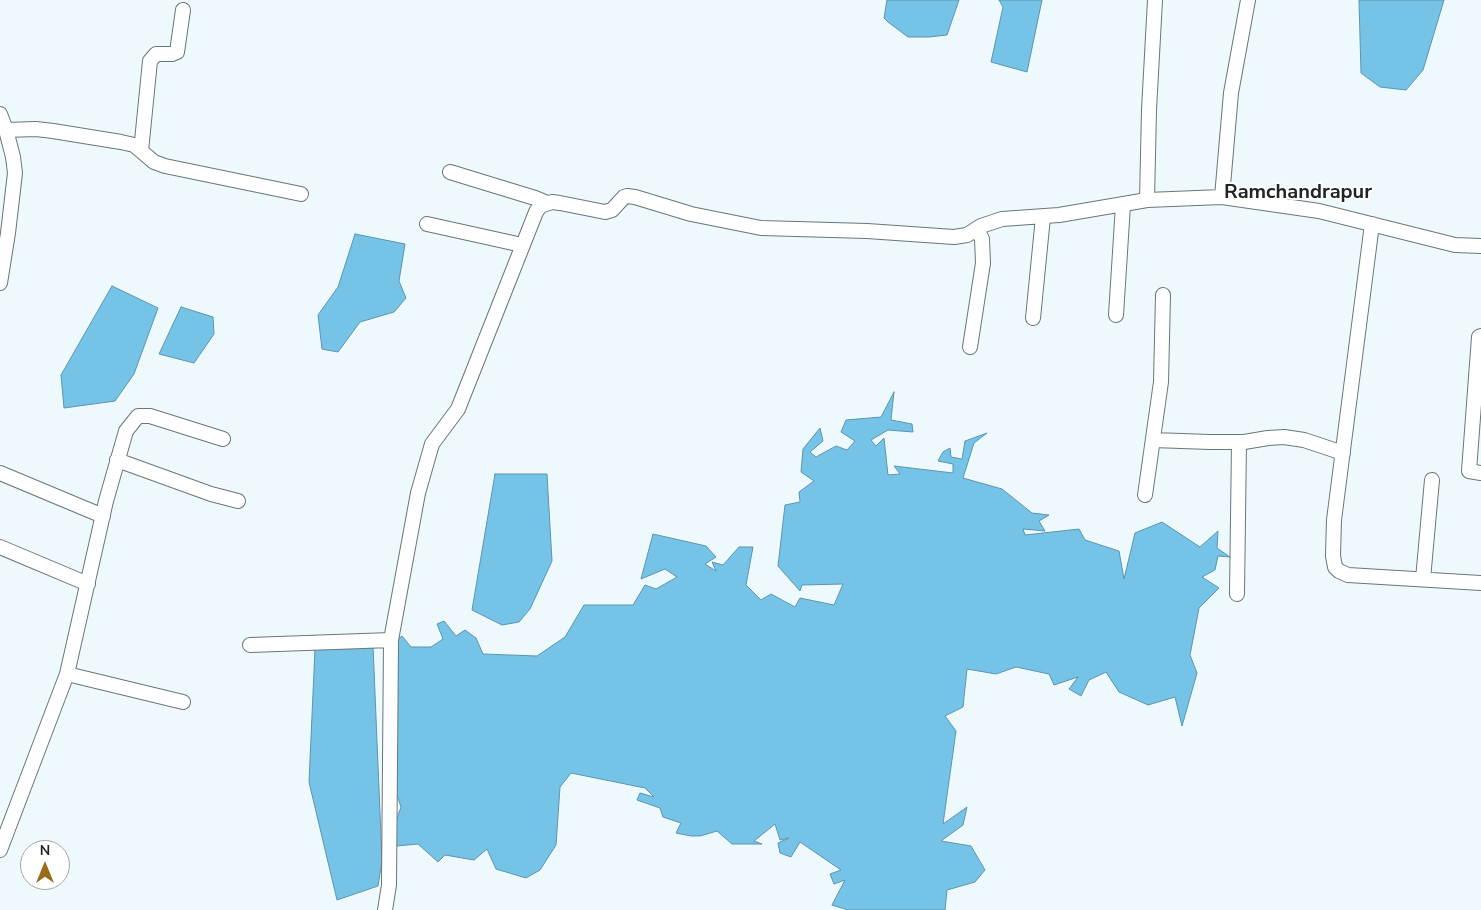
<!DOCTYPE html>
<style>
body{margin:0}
#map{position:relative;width:1481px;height:910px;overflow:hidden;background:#eef9fe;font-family:"Nunito Sans",sans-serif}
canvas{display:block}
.north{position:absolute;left:20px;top:840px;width:50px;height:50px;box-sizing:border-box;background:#fff;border:1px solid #a6a7a8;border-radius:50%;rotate:0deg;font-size:14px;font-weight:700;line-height:20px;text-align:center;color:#202426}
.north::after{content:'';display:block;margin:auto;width:18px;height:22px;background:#986c1a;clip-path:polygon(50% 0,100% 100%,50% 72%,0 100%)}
</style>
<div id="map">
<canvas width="1481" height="910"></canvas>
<div class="north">N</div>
</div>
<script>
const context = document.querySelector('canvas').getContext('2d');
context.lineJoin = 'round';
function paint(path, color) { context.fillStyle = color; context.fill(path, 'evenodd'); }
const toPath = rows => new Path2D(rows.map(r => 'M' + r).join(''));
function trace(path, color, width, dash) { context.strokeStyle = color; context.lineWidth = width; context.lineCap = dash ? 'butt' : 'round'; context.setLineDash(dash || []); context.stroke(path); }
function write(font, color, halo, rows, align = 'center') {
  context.font = font + ' "Nunito Sans",sans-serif'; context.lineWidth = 4; context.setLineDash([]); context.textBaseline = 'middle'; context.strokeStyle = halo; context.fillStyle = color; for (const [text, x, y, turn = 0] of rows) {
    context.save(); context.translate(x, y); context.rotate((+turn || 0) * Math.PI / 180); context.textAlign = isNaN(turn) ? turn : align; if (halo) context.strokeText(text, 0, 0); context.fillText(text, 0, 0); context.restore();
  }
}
const water = toPath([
 [887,0,959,0,947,35,929,37,908,37,888,22,884,18,887,0],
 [999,0,1042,0,1027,72,991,62,1003,7,999,0],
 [1359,0,1444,0,1423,70,1406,90,1380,87,1361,73,1359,0],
 [355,234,405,244,399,281,406,298,394,312,360,322,338,352,322,349,318,315,338,287,355,234],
 [112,286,158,308,134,374,115,401,64,408,61,375,112,286],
 [181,307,213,317,214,334,194,363,159,354,181,307],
 [894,392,891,420,912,424,913,432,888,430,871,440,876,446,884,438,888,475,900,474,894,466,953,473,953,464,938,461,943,452,950,448,951,457,962,459,965,441,987,433,974,443,963,478,1002,489,1032,513,1049,515,1039,521,1045,531,1023,529,1025,535,1079,529,1085,540,1119,551,1124,579,1135,533,1162,522,1200,547,1218,531,1217,548,1230,557,1218,556,1215,570,1202,577,1219,588,1199,608,1190,655,1197,673,1182,726,1175,697,1148,705,1119,692,1106,672,1089,680,1081,696,1069,689,1078,677,1054,685,1049,674,1016,667,996,674,967,669,963,707,945,716,956,731,943,824,967,807,963,825,941,841,971,846,985,870,975,882,947,890,945,910,848,910,832,905,845,880,834,884,830,874,841,870,800,842,791,857,780,853,778,843,789,838,780,840,775,824,754,841,762,844,732,844,717,831,700,836,691,836,676,833,681,823,663,817,660,808,637,800,640,793,654,797,645,788,571,773,560,787,556,845,540,870,526,878,496,869,487,849,474,860,445,855,438,862,418,844,397,846,392,832,401,807,389,771,394,642,402,636,411,647,431,647,443,639,437,624,444,621,456,636,465,630,476,638,483,654,537,656,565,637,584,605,633,605,645,585,656,589,677,577,665,569,641,579,653,534,706,546,716,557,705,564,716,571,712,562,723,565,739,547,753,547,746,585,761,600,771,594,795,607,800,598,834,605,843,584,802,585,800,591,778,566,785,505,800,502,799,492,814,481,801,472,803,449,820,428,823,441,810,452,816,457,836,446,847,450,855,441,841,432,846,420,881,417,894,392],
 [495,474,547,474,552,561,530,609,519,622,502,625,472,610,495,474],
 [373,645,382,861,378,886,337,900,309,782,315,649,373,645]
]);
const minor = toPath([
 [0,114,6,130,13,157,15,173,8,233,0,283],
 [6,130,36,129,53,131,121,142,134,145,154,162,165,166,301,194],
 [141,151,150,61,156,54,172,54,177,52,183,10],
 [450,172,535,198,547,203],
 [1222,197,1231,93,1248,0],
 [1147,200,1149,110,1155,0],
 [427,224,522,245],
 [1372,224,1334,520,1333,556,1335,567,1339,571,1348,575,1481,583],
 [1116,315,1123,205],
 [1033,318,1043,217],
 [1481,336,1479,337,1469,471,1481,473],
 [970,347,983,263,982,239,977,229],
 [1153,440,1210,442,1244,442,1268,438,1284,437,1304,440,1343,453],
 [117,460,211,494,238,501],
 [0,473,103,516],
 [1145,495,1161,382,1163,295],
 [0,547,88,584],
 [1423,579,1432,480],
 [1237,594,1239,442],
 [250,645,391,640],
 [67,674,183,702],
 [0,850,67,674,106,501,126,431,138,416,150,416,223,439],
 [385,910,389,885,391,640,418,493,432,444,458,409,536,212,540,206,552,202,560,203,605,212,612,210,624,197,627,196,635,197,691,214,761,228,867,231,954,237,967,235,981,226,1002,219,1059,215,1147,200,1222,197,1319,211,1455,245,1481,246]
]);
const districtNames = [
 ["Ramchandrapur",1298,193]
];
paint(water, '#75c4e7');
trace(water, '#5c94ad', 1);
trace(minor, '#6b7579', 16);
trace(minor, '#fff', 14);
write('bold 20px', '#202426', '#fff', districtNames);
</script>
